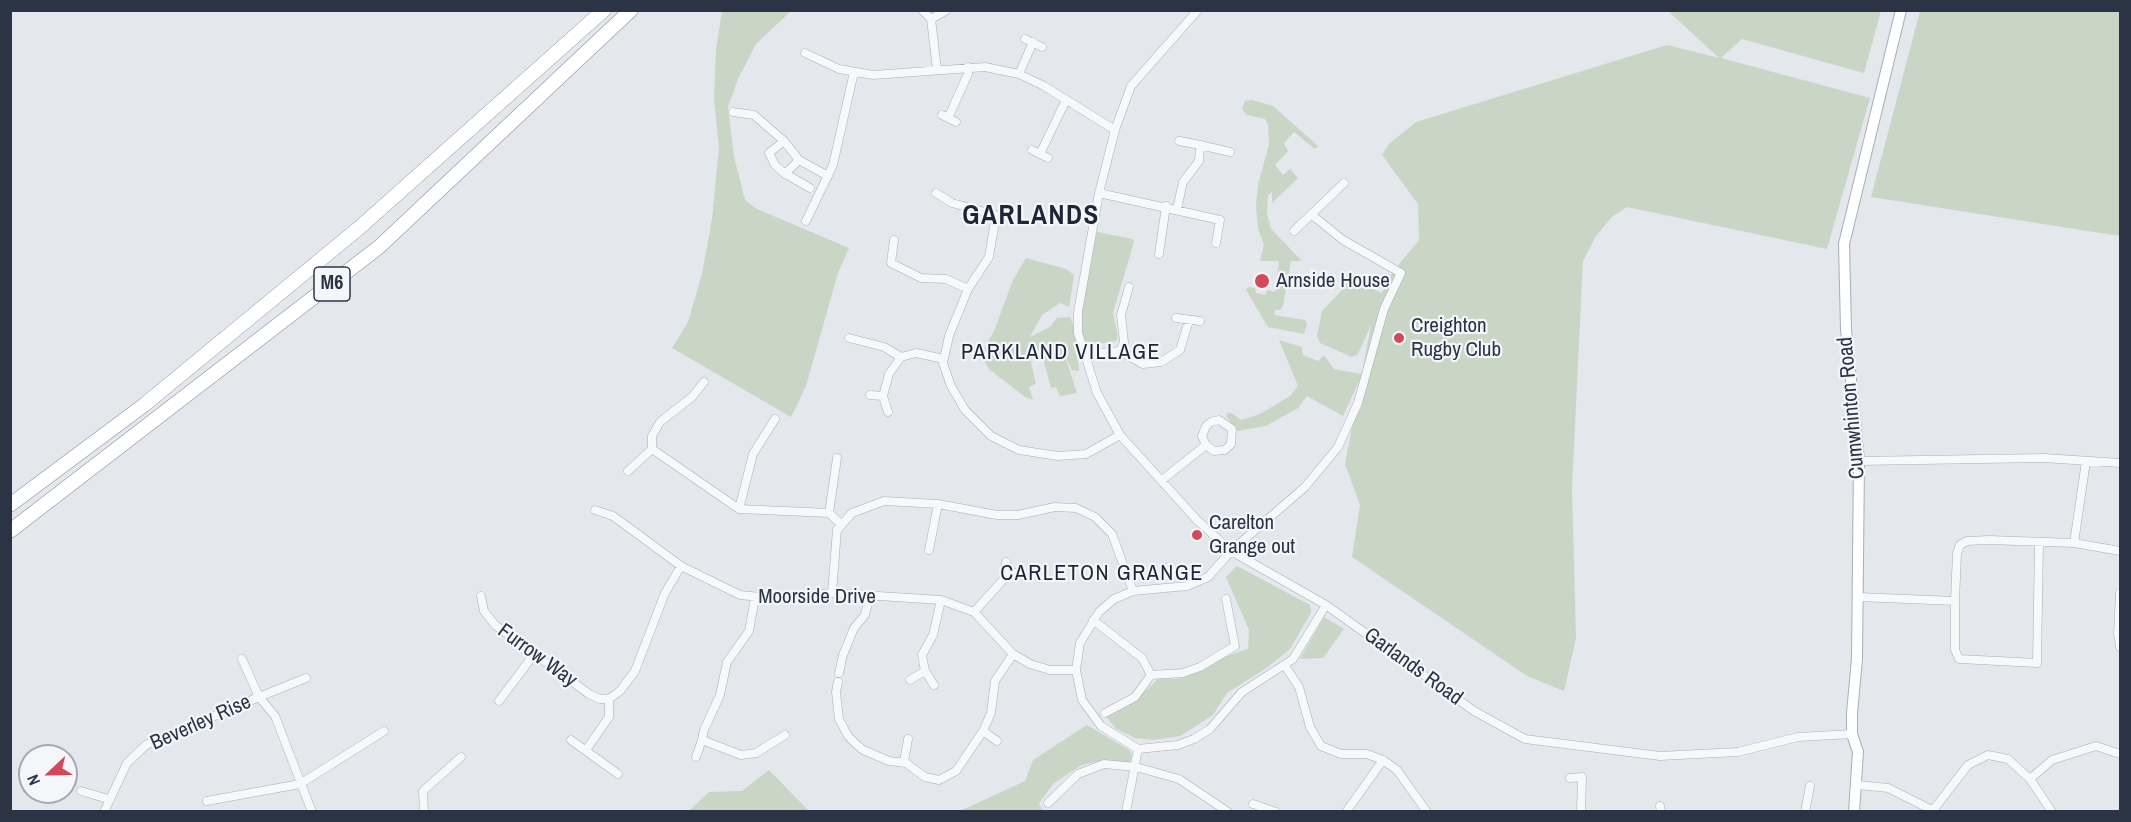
<!DOCTYPE html>
<style>
body{margin:0}
#map{position:relative;width:2131px;height:822px;overflow:hidden;background:#e4e7ec;font-family:"Archivo Narrow",sans-serif}
canvas{display:block}
.frame{position:absolute;inset:0;border:12px solid #2b3445;pointer-events:none}
.north{position:absolute;left:18px;top:744px;width:60px;height:60px;box-sizing:border-box;background:#f4f6f9;border:2px solid #a4a8b1;border-radius:50%;rotate:248deg;font-size:16px;font-weight:700;line-height:24px;text-align:center;color:#2b3445}
.north::after{content:'';display:block;margin:auto;width:21px;height:27px;background:#d1495b;clip-path:polygon(50% 0,100% 100%,50% 72%,0 100%)}
</style>
<div id="map">
<canvas width="2131" height="822"></canvas>
<div class="frame"></div>
<div class="north">N</div>
</div>
<script>
const context = document.querySelector('canvas').getContext('2d');
context.lineJoin = 'round';
function paint(path, color) { context.fillStyle = color; context.fill(path, 'evenodd'); }
const toPath = rows => new Path2D(rows.map(r => 'M' + r).join(''));
function trace(path, color, width, dash) { context.strokeStyle = color; context.lineWidth = width; context.lineCap = dash ? 'butt' : 'round'; context.setLineDash(dash || []); context.stroke(path); }
function write(font, color, halo, rows, align = 'center') {
  context.font = font + ' "Archivo Narrow",sans-serif'; context.lineWidth = 4.5; context.setLineDash([]); context.textBaseline = 'middle'; context.strokeStyle = halo; context.fillStyle = color; for (const [text, x, y, turn = 0] of rows) {
    context.save(); context.translate(x, y); context.rotate((+turn || 0) * Math.PI / 180); context.textAlign = isNaN(turn) ? turn : align; if (halo) context.strokeText(text, 0, 0); context.fillText(text, 0, 0); context.restore();
  }
}
const green = toPath([
 [722,11,791,11,756,44,738,79,728,107,734,157,745,200,757,209,849,248,838,273,806,386,791,417,672,348,688,322,702,274,712,219,719,148,714,98,716,49],
 [1668,11,1881,11,1864,73,1742,39,1721,58,1870,98,1827,249,1627,207,1612,217,1596,236,1583,261,1572,488,1576,638,1564,691,1527,676,1352,557,1360,505,1345,464,1362,375,1343,416,1307,396,1298,408,1266,426,1238,431,1226,416,1228,412,1233,414,1241,420,1260,414,1290,396,1298,386,1279,340,1302,347,1303,355,1318,361,1324,355,1334,369,1362,374,1371,325,1358,354,1352,357,1320,343,1317,336,1322,311,1343,289,1342,276,1382,293,1392,273,1419,240,1418,204,1382,155,1390,143,1416,122,1667,45,1719,58],
 [1920,11,2120,11,2120,236,1871,197],
 [1252,100,1273,106,1318,146,1315,149,1294,132,1284,143,1288,151,1275,165,1283,175,1290,169,1298,178,1272,203,1272,192,1268,195,1267,214,1271,229,1302,261,1291,261,1283,306,1280,310,1275,310,1274,315,1305,320,1307,324,1304,334,1268,327,1246,290,1248,287,1255,288,1256,293,1266,295,1267,290,1275,292,1279,261,1260,261,1264,245,1258,229,1256,204,1258,185,1269,144,1268,124,1265,119,1247,115,1242,109,1245,101],
 [1097,232,1133,239,1134,242,1113,313,1118,337,1116,341,1088,346,1081,334,1080,303],
 [1026,258,1066,269,1074,275,1069,307,1060,303,1042,315,1030,337,1050,327,1057,318,1070,317,1076,333,1079,371,1072,370,1065,356,1077,393,1060,396,1056,387,1051,388,1041,351,1029,354,1036,384,1029,387,1033,400,1025,397,989,369,981,355,994,331,1013,280],
 [1237,566,1310,605,1311,613,1290,649,1268,667,1227,693,1213,715,1180,736,1152,740,1135,738,1116,729,1106,716,1136,700,1159,678,1179,679,1197,672,1217,659,1248,649,1249,630,1226,577],
 [1324,617,1344,629,1323,658,1300,659],
 [1087,725,1129,750,1132,755,1130,763,1106,760,1082,765,1054,783,1039,803,1043,811,958,812,1025,781,1033,760],
 [769,770,809,811,689,811,709,792,742,791]
]);
const street = toPath([
 [922,10,931,19,937,69],
 [1198,10,1131,86,1115,130,1099,193,1078,312,1078,333,1097,393,1120,435,1197,520,1231,551,1326,605,1474,711,1525,739,1660,756,1738,752,1798,737,1852,734],
 [931,19,947,10],
 [1025,39,1042,47],
 [805,53,839,69,873,75,985,67,1019,74,1044,86,1115,130],
 [1019,74,1033,42],
 [733,112,754,115,784,141,799,160,828,176],
 [942,115,956,122],
 [948,118,968,74,968,67],
 [784,141,769,153,775,165,784,173,810,188],
 [1200,145,1230,152],
 [1032,150,1048,158],
 [1040,154,1066,100],
 [785,174,799,160],
 [936,193,952,203,996,215,989,257,968,289,949,336,943,363,951,386,965,410,991,436,1019,450,1058,456,1086,454,1120,435],
 [1099,193,1220,220,1216,243],
 [1177,209,1183,182,1199,161,1200,145,1179,141],
 [1312,215,1343,240,1401,273,1384,309,1358,403,1338,447,1305,487,1231,551,1208,577,1187,586,1133,591,1114,599,1099,612,1080,643,1076,670,1082,700,1101,726,1138,749,1178,745,1194,739,1210,729,1242,692,1293,659,1326,605],
 [806,221,833,165,854,72],
 [1294,231,1344,183],
 [894,240,891,263,921,278,946,279,968,289],
 [1159,254,1166,206],
 [1176,318,1200,321],
 [849,338,884,347,901,357],
 [1120,351,1124,342,1121,315,1129,287],
 [1084,355,1120,351,1143,364,1161,362,1180,350,1189,320],
 [704,382,692,397,660,422,652,436,652,449,739,509,829,513,842,525],
 [870,395,883,396],
 [888,412,883,396,889,374,901,357,916,353,944,359],
 [1859,461,2044,458,2120,463],
 [628,471,652,449],
 [1162,480,1206,445,1202,436,1206,426,1211,422,1219,420,1232,429,1231,444,1225,450,1214,451,1206,445],
 [739,509,753,454,775,419],
 [595,510,613,516,681,566,740,595,781,599,832,593,941,600,974,612,1013,654,1030,664,1050,670,1076,670],
 [829,513,837,458],
 [2039,543,2037,663,1959,659,1955,650,1955,601,1957,553,1960,545,1967,541,1989,540,2074,543,2120,551],
 [2074,543,2086,461],
 [929,550,938,504],
 [1005,572,1019,573],
 [832,593,837,530,852,513,884,501,938,504,997,515,1018,515,1055,507,1076,508,1095,517,1112,534,1133,591],
 [2120,593,2118,634,2120,647],
 [481,596,484,611,495,625,589,694,600,699,609,699,620,691,635,671,665,593,681,566],
 [1858,597,1955,601],
 [755,598,749,631,727,662,720,695,704,730,702,740,741,755,756,753,785,735],
 [974,612,1003,580,1006,562],
 [1093,620,1142,658,1151,675,1183,673,1200,667,1235,646,1226,599],
 [242,659,259,697,306,678],
 [1285,666,1299,687,1310,727,1321,746,1341,754,1367,754,1383,760,1346,812],
 [925,671,934,685],
 [839,673,843,655,854,628,865,615,870,595],
 [910,680,925,671,922,655,933,635,941,600],
 [838,682,836,692,839,719,848,736,856,744,863,750,889,761,906,763,925,777,939,780,956,771,983,731,991,713,995,681,1013,654],
 [499,701,535,653],
 [1105,713,1135,697,1151,675],
 [983,731,997,741],
 [571,740,618,774],
 [586,750,609,717,609,699],
 [696,757,702,740],
 [1383,760,1397,770,1427,812],
 [904,762,908,739],
 [1570,778,1582,777,1581,812],
 [2030,779,2052,760,2096,746,2120,754],
 [1858,785,1888,788,1936,812],
 [81,791,108,799],
 [207,801,300,784,384,731],
 [1048,803,1078,774,1104,764,1136,767,1179,779,1228,812],
 [1253,804,1276,812],
 [1660,806,1661,812],
 [1934,809,1968,765,1988,755,2008,759,2030,779,2052,812],
 [104,812,127,763,146,745,259,697,275,716,312,812],
 [424,812,423,791,461,757],
 [1126,812,1138,749],
 [1805,812,1810,786]
]);
const secondary = toPath([
 [1854,812,1858,752,1852,734,1852,713,1857,659,1859,461,1846,329,1844,244,1901,10]
]);
const highway = toPath([
 [10,505,144,405,359,228,604,10],
 [10,531,379,247,631,10]
]);
const markers = [
 [1262,281,8,"#d1495b"],
 [1399,338,6,"#d1495b"],
 [1197,535,6,"#d1495b"]
];
const shields = [
 [332,284,36]
];
const shieldNames = [
 ["M6",332,284]
];
const poiNames = [
 ["Arnside House",1276,281],
 ["Creighton",1411,326],
 ["Rugby Club",1411,350],
 ["Carelton",1209,523],
 ["Grange out",1209,547]
];
const streetNames = [
 ["Cumwhinton Road",1852,408,-95],
 ["Moorside Drive",817,597],
 ["Furrow Way",537,656,36],
 ["Garlands Road",1413,667,36],
 ["Beverley Rise",201,723,-24]
];
const neighbourhoodNames = [
 ["PARKLAND VILLAGE",1061,353],
 ["CARLETON GRANGE",1102,574]
];
const districtNames = [
 ["GARLANDS",1031,217]
];
paint(green, '#c9d6c5');
trace(street, '#a9aeb7', 9);
trace(secondary, '#a9aeb7', 12);
trace(highway, '#8b94a3', 15);
trace(street, '#f7f8fa', 8);
trace(secondary, '#fff', 10);
trace(highway, '#fff', 14);
for (const [x, y, r, color] of markers) { const dot = new Path2D(); dot.arc(x, y, r, 0, 2 * Math.PI); context.fillStyle = color; context.fill(dot); trace(dot, '#f4f6f9', 2); }
for (const [x, y, w] of shields) { const box = new Path2D(); box.roundRect(x - w / 2, y - 17, w, 34, 4.5); context.fillStyle = '#f4f6f9'; context.fill(box); trace(box, '#2b3445', 1.5); }
write('bold 20px', '#2b3445', null, shieldNames);
write('21px', '#2b3445', '#f4f6f9', poiNames, 'left');
write('21px', '#2b3445', '#f4f6f9', streetNames);
context.letterSpacing = '1.5px';
write('22px', '#1d2536', '#f4f6f9', neighbourhoodNames);
context.letterSpacing = '0px';
context.letterSpacing = '1.5px';
write('bold 27px', '#1d2536', '#f4f6f9', districtNames);
context.letterSpacing = '0px';
</script>
